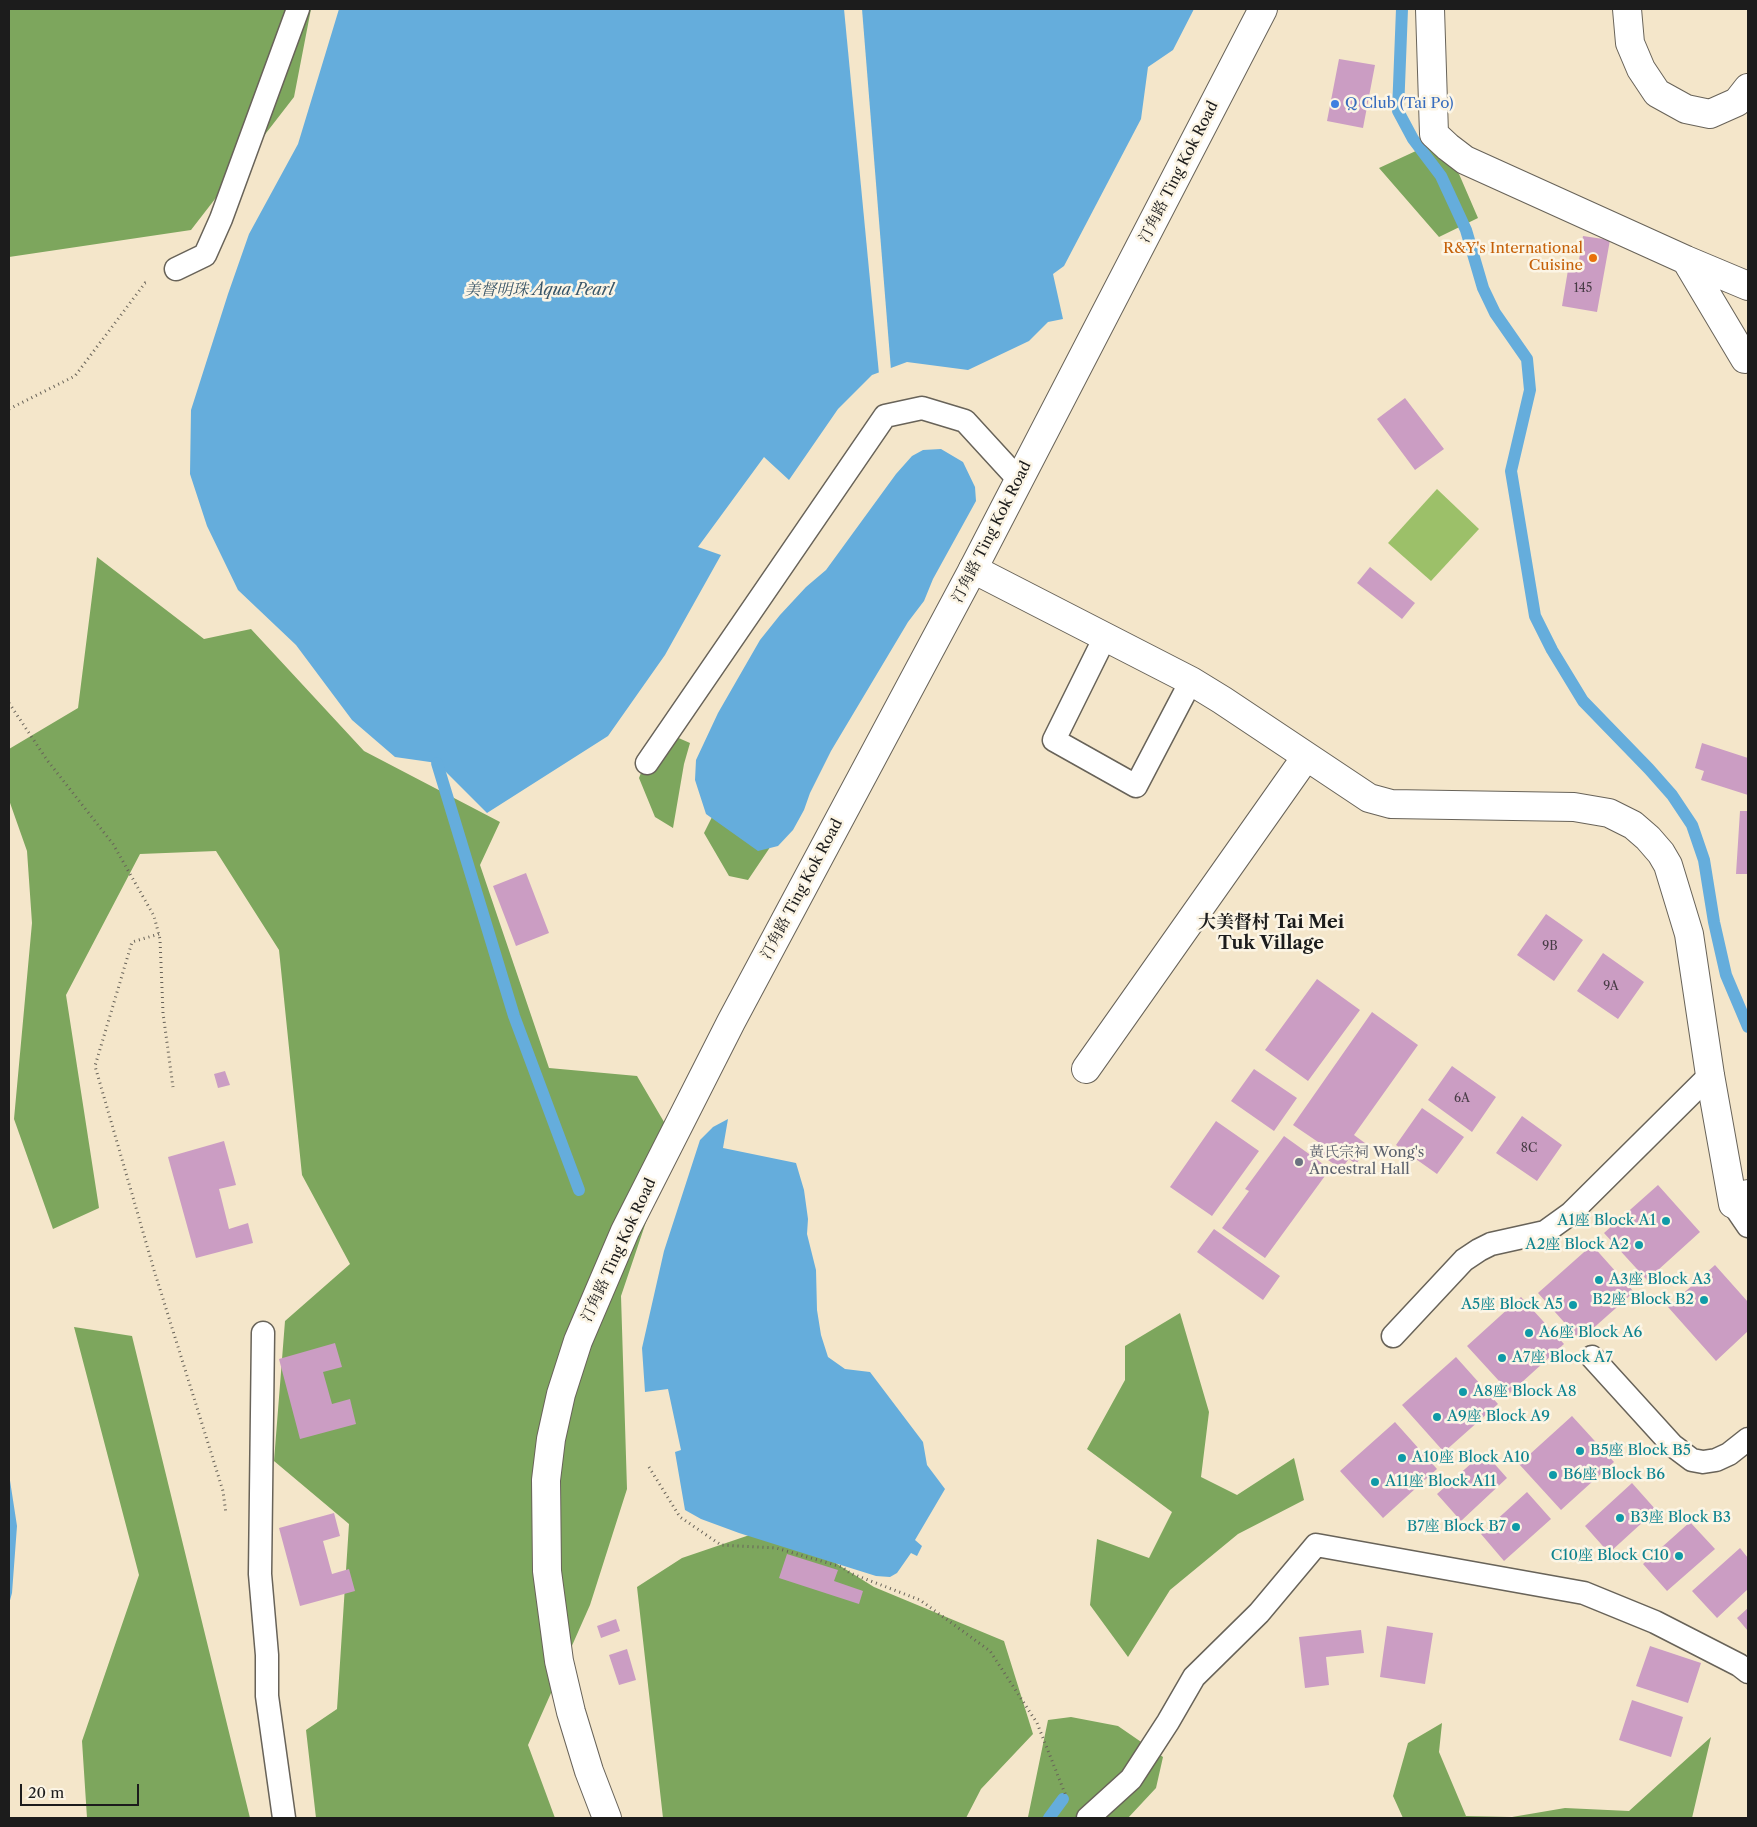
<!DOCTYPE html>
<meta charset="utf-8">
<style>
body{margin:0}
#map{position:relative;width:1757px;height:1827px;overflow:hidden;background:#f4e6ca;font-family:"Libre Caslon Text",serif}
canvas{display:block}
.frame{position:absolute;inset:0;border:10px solid #1c1c1c;pointer-events:none}
.scale{position:absolute;left:20px;top:1784px;width:119px;height:22px;box-sizing:border-box;border:2px solid #1c1c1c;border-top:0;padding-left:6px;font-size:15px;line-height:18px;white-space:nowrap;color:#1c1c1c;-webkit-text-stroke:4px #fcf5e5;paint-order:stroke}
</style>
<div id="map">
<canvas width="1757" height="1827"></canvas>
<div class="frame"></div>
<div class="scale">20 m</div>
</div>
<script>
const context = document.querySelector('canvas').getContext('2d');
context.lineJoin = 'round';
function paint(path, color) { context.fillStyle = color; context.fill(path, 'evenodd'); }
const toPath = rows => new Path2D(rows.map(r => 'M' + r).join(''));
function trace(path, color, width, dash) { context.strokeStyle = color; context.lineWidth = width; context.lineCap = dash ? 'butt' : 'round'; context.setLineDash(dash || []); context.stroke(path); }
function write(font, color, halo, rows, align = 'center') {
  context.font = font + ' "Libre Caslon Text","Noto Serif TC",serif'; context.lineWidth = 5; context.setLineDash([]); context.textBaseline = 'middle'; context.strokeStyle = halo; context.fillStyle = color; for (const [text, x, y, turn = 0] of rows) {
    context.save(); context.translate(x, y); context.rotate((+turn || 0) * Math.PI / 180); context.textAlign = isNaN(turn) ? turn : align; if (halo) context.strokeText(text, 0, 0); context.fillText(text, 0, 0); context.restore();
  }
}
const green = toPath([
 [1437,489,1479,529,1431,581,1388,543]
]);
const forest = toPath([
 [9,9,311,9,294,97,191,230,9,257],
 [1431,144,1459,174,1478,218,1439,237,1379,168],
 [97,557,204,639,251,629,364,751,500,822,480,865,549,1068,637,1076,674,1139,621,1296,627,1489,590,1605,528,1745,555,1818,316,1818,306,1730,337,1709,349,1524,274,1461,285,1321,350,1264,302,1175,279,950,216,851,140,854,66,995,99,1208,53,1229,14,1119,32,923,27,851,9,800,9,749,78,708],
 [658,729,690,743,684,764,673,828,655,817,639,778],
 [721,799,787,822,748,880,729,876,704,833],
 [1180,1313,1209,1412,1201,1477,1237,1495,1294,1458,1304,1500,1238,1534,1170,1590,1128,1657,1090,1605,1097,1539,1149,1558,1172,1512,1087,1449,1125,1380,1125,1346],
 [74,1327,132,1336,250,1818,87,1818,82,1741,139,1575],
 [776,1526,874,1587,1004,1641,1033,1734,981,1789,966,1818,663,1818,637,1587,682,1558],
 [1071,1717,1118,1726,1163,1757,1156,1788,1128,1818,1031,1818,1028,1817,1048,1720],
 [1442,1723,1439,1752,1466,1816,1512,1817,1565,1808,1629,1811,1711,1737,1692,1818,1403,1818,1393,1796,1408,1743]
]);
const water = toPath([
 [339,9,1194,9,1173,50,1148,67,1141,119,1064,266,1053,274,1063,319,1048,322,1029,341,968,370,907,362,872,375,838,409,789,480,764,457,698,547,721,555,665,655,608,736,487,813,437,763,395,757,352,720,296,645,238,590,207,526,190,474,191,410,228,294,249,234,298,144],
 [941,449,963,462,975,487,976,501,933,579,924,601,908,622,831,751,810,793,804,810,793,830,778,846,758,851,706,814,695,780,696,760,718,713,760,640,780,615,806,587,826,570,896,474,912,456,923,450],
 [728,1119,723,1148,796,1163,804,1190,808,1219,807,1234,816,1270,817,1310,821,1335,828,1357,845,1369,870,1372,923,1442,927,1465,945,1489,915,1540,922,1546,917,1556,911,1553,897,1573,890,1577,876,1576,739,1533,701,1519,685,1510,675,1452,681,1450,668,1389,645,1392,642,1348,664,1251,700,1140,713,1127],
 [9,1474,17,1526,12,1593,9,1604]
]);
const pier = toPath([
 [844,9,862,9,891,370,879,374]
]);
const stream = toPath([
 [1402,9,1398,111,1413,139,1441,176,1466,230,1483,288,1495,313,1527,359,1530,390,1511,471,1535,616,1552,650,1583,701,1649,769,1672,795,1692,825,1704,860,1714,922,1726,975,1748,1027],
 [437,763,514,1016,579,1190],
 [1049,1818,1063,1799]
]);
const building = toPath([
 [1339,59,1375,65,1363,128,1327,121],
 [1583,236,1610,240,1597,312,1562,306,1568,270,1577,272],
 [1405,398,1444,449,1415,470,1377,419],
 [1370,567,1415,603,1402,619,1357,583],
 [1702,743,1748,758,1748,795,1701,780,1704,771,1695,768],
 [1740,811,1748,811,1748,874,1736,874],
 [526,873,549,933,516,946,493,886],
 [1546,914,1583,940,1554,981,1517,955],
 [1603,953,1644,982,1618,1019,1577,991],
 [1317,979,1360,1010,1308,1081,1265,1050],
 [1372,1012,1418,1045,1354,1135,1369,1146,1356,1164,1349,1159,1341,1169,1318,1153,1324,1146,1293,1125],
 [1452,1066,1496,1097,1472,1132,1428,1100],
 [1254,1069,1297,1098,1274,1131,1231,1101],
 [225,1071,230,1085,218,1088,214,1074],
 [1422,1108,1464,1137,1437,1174,1396,1145],
 [1522,1116,1562,1145,1537,1181,1496,1153],
 [1216,1121,1259,1151,1212,1216,1170,1187],
 [1284,1136,1330,1169,1265,1258,1222,1228,1249,1191,1245,1189],
 [224,1141,236,1185,219,1189,229,1229,248,1223,253,1243,196,1258,168,1157],
 [1658,1185,1700,1232,1647,1280,1604,1233],
 [1214,1229,1280,1276,1263,1300,1197,1252],
 [1592,1245,1634,1292,1580,1340,1538,1293],
 [1715,1265,1748,1302,1748,1331,1716,1361,1668,1307],
 [1521,1297,1564,1344,1510,1393,1467,1346],
 [335,1343,342,1367,323,1372,332,1404,350,1399,356,1424,300,1439,279,1359],
 [1456,1357,1498,1404,1444,1452,1402,1405],
 [1572,1416,1614,1462,1561,1510,1519,1464],
 [1395,1422,1437,1469,1383,1518,1340,1471],
 [1484,1452,1507,1478,1461,1521,1437,1494],
 [1632,1483,1656,1510,1609,1553,1585,1526],
 [1527,1492,1551,1519,1504,1561,1481,1534],
 [334,1513,340,1536,323,1541,332,1574,349,1569,355,1591,300,1606,279,1528],
 [1690,1522,1715,1549,1667,1591,1643,1564],
 [1740,1548,1748,1558,1748,1589,1717,1618,1692,1591],
 [787,1554,838,1570,834,1581,863,1591,859,1604,779,1578],
 [1748,1608,1748,1631,1737,1618],
 [616,1619,620,1631,601,1638,597,1626],
 [1387,1626,1433,1633,1425,1684,1380,1677],
 [1361,1630,1364,1653,1326,1657,1329,1685,1305,1688,1299,1637],
 [1650,1646,1701,1663,1688,1703,1636,1686],
 [627,1649,636,1680,619,1685,609,1655],
 [1632,1700,1683,1717,1671,1757,1619,1740]
]);
const path = toPath([
 [9,409,75,376,145,283,148,282],
 [9,703,47,760,113,844,154,916,160,939,163,1013,173,1087],
 [159,934,132,942,95,1066,154,1270,223,1491,226,1514],
 [649,1467,680,1517,721,1545,776,1548,842,1567,850,1573,920,1600,990,1651,1037,1723,1066,1796]
]);
const service = toPath([
 [176,269,205,255,221,219,298,9],
 [1105,637,1054,740,1136,786,1191,681],
 [647,763,885,416,922,408,965,421,1019,480],
 [1733,1204,1748,1226],
 [263,1333,260,1574,267,1655,267,1696,284,1818],
 [1393,1336,1464,1260,1479,1250,1491,1244,1545,1232,1570,1214,1710,1075],
 [1592,1357,1672,1445,1692,1460,1703,1462,1716,1460,1729,1454,1748,1439],
 [1088,1818,1131,1779,1168,1722,1194,1677,1259,1613,1316,1545,1584,1593,1655,1622,1739,1665,1748,1672]
]);
const minor = toPath([
 [1430,9,1434,134,1448,147,1465,160,1686,260,1748,286],
 [1627,9,1630,43,1641,69,1657,93,1686,109,1710,114,1737,102,1748,88],
 [1686,260,1745,359],
 [973,569,1191,681,1222,700,1369,798,1391,804,1574,807,1609,813,1633,825,1648,838,1661,853,1668,865,1689,934,1710,1075,1733,1204,1748,1194],
 [1086,1069,1306,757]
]);
const tertiary = toPath([
 [607,1818,589,1771,571,1712,559,1661,547,1571,546,1480,551,1439,561,1394,578,1341,625,1231,731,1022,973,569,1263,9]
]);
const markers = [
 [1335,104,5,"#3f7fe0"],
 [1593,258,5,"#e8710a"],
 [1299,1162,5,"#6b7280"],
 [1666,1221,5,"#0f9aa8"],
 [1639,1245,5,"#0f9aa8"],
 [1599,1280,5,"#0f9aa8"],
 [1704,1300,5,"#0f9aa8"],
 [1573,1305,5,"#0f9aa8"],
 [1529,1333,5,"#0f9aa8"],
 [1502,1358,5,"#0f9aa8"],
 [1463,1392,5,"#0f9aa8"],
 [1437,1417,5,"#0f9aa8"],
 [1580,1451,5,"#0f9aa8"],
 [1402,1458,5,"#0f9aa8"],
 [1553,1475,5,"#0f9aa8"],
 [1375,1482,5,"#0f9aa8"],
 [1620,1518,5,"#0f9aa8"],
 [1516,1527,5,"#0f9aa8"],
 [1679,1556,5,"#0f9aa8"]
];
const numberNames = [
 ["145",1583,289],
 ["9B",1550,947],
 ["9A",1611,987],
 ["6A",1462,1099],
 ["8C",1529,1149]
];
const shopNames = [
 ["Q Club (Tai Po)",1345,104]
];
const streetNames = [
 ["汀角路 Ting Kok Road",1179,172,-63],
 ["汀角路 Ting Kok Road",992,532,-63],
 ["汀角路 Ting Kok Road",802,889,-62],
 ["汀角路 Ting Kok Road",619,1250,-65]
];
const foodNames = [
 ["R&Y's International",1583,249],
 ["Cuisine",1583,266]
];
const worshipNames = [
 ["黃氏宗祠 Wong's",1309,1153],
 ["Ancestral Hall",1309,1170]
];
const cultureNames = [
 ["A1座 Block A1",1656,1221,"right"],
 ["A2座 Block A2",1629,1245,"right"],
 ["A3座 Block A3",1609,1280],
 ["B2座 Block B2",1694,1300,"right"],
 ["A5座 Block A5",1563,1305,"right"],
 ["A6座 Block A6",1539,1333],
 ["A7座 Block A7",1512,1358],
 ["A8座 Block A8",1473,1392],
 ["A9座 Block A9",1447,1417],
 ["B5座 Block B5",1590,1451],
 ["A10座 Block A10",1412,1458],
 ["B6座 Block B6",1563,1475],
 ["A11座 Block A11",1385,1482],
 ["B3座 Block B3",1630,1518],
 ["B7座 Block B7",1506,1527,"right"],
 ["C10座 Block C10",1669,1556,"right"]
];
const waterNames = [
 ["美督明珠 Aqua Pearl",539,290]
];
const quarterNames = [
 ["大美督村 Tai Mei",1271,923],
 ["Tuk Village",1271,944]
];
paint(green, '#9cc069');
paint(forest, '#7da65d');
paint(water, '#65addc');
paint(pier, '#f4e6ca');
trace(stream, '#65addc', 12);
paint(building, '#cb9dc3');
trace(service, '#686359', 25);
trace(minor, '#686359', 30);
trace(tertiary, '#686359', 30);
trace(path, '#686359', 3, [1, 4]);
trace(service, '#fff', 22);
trace(minor, '#fff', 28);
trace(tertiary, '#fff', 28);
for (const [x, y, r, color] of markers) { const dot = new Path2D(); dot.arc(x, y, r, 0, 2 * Math.PI); context.fillStyle = color; context.fill(dot); trace(dot, '#fcf5e5', 2); }
write('12px', '#483c46', null, numberNames);
write('15px', '#366cbe', '#fcf5e5', shopNames, 'left');
write('15px', '#1c1c1c', '#fcf5e5', streetNames);
write('15px', '#c56008', '#fcf5e5', foodNames, 'right');
write('15px', '#5b616d', '#fcf5e5', worshipNames, 'left');
write('15px', '#0d838f', '#fcf5e5', cultureNames, 'left');
write('italic 16px', '#395669', '#fcf5e5', waterNames);
write('bold 18px', '#1c1c1c', '#fcf5e5', quarterNames);
</script>
